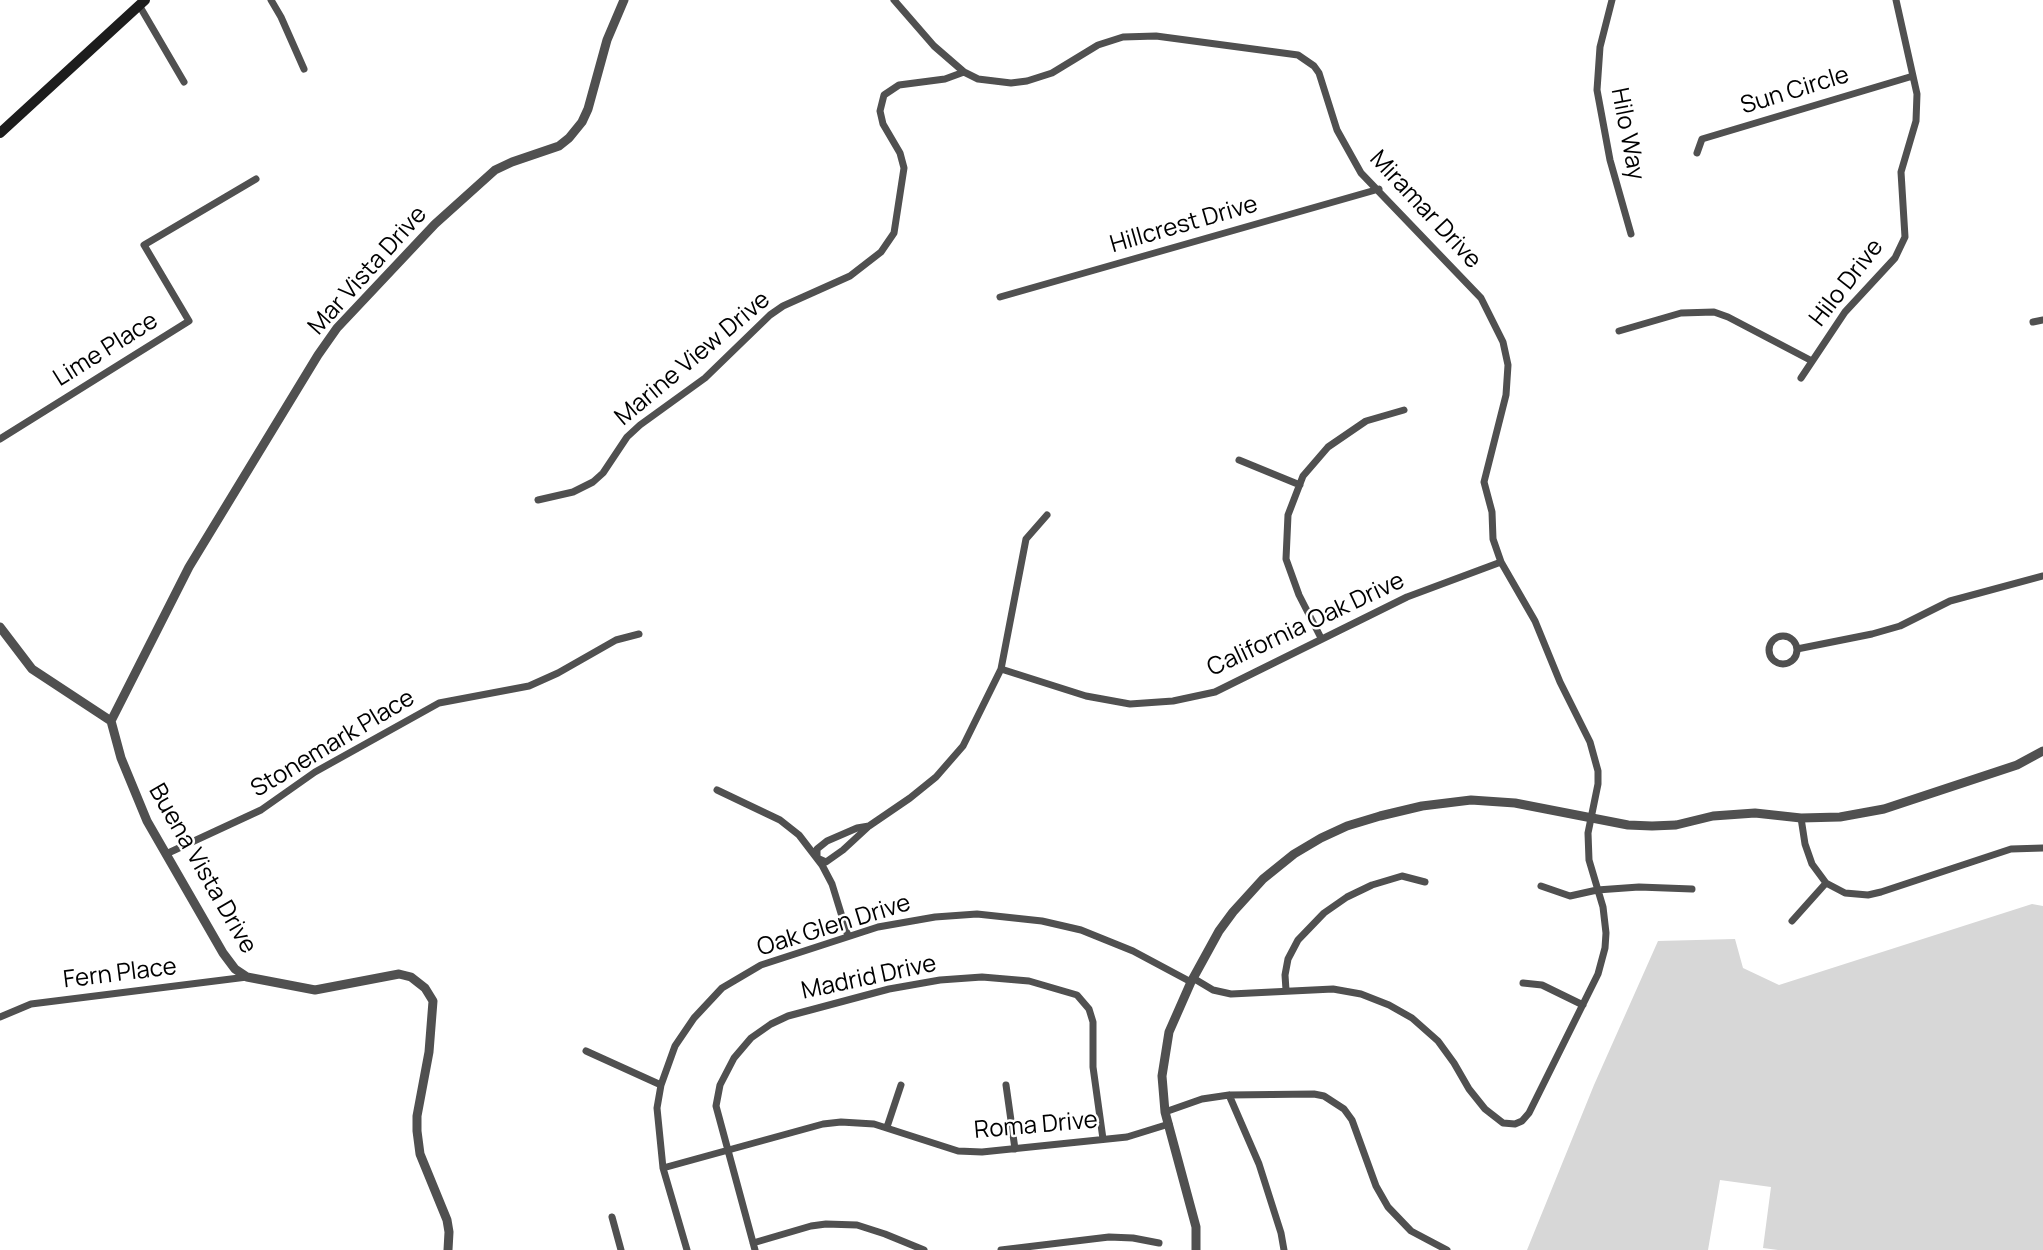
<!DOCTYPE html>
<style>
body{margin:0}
canvas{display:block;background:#fff}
</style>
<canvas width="2043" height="1250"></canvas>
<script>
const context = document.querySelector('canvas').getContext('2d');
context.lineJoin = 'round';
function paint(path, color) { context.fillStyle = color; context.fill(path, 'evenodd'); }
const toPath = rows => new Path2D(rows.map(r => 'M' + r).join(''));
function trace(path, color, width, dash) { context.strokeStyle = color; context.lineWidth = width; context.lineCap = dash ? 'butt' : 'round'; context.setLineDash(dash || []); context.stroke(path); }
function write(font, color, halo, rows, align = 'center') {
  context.font = font + ' Manrope,sans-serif'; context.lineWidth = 5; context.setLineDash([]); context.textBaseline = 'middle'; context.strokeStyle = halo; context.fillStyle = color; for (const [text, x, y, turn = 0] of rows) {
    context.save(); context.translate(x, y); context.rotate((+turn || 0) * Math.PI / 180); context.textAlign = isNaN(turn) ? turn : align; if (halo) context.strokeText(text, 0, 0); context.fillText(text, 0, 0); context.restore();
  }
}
const green = toPath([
 [2032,904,2043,906,2043,1250,1778,1250,1763,1248,1771,1187,1720,1180,1708,1250,1527,1250,1594,1085,1658,941,1735,939,1743,968,1779,985]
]);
const minor = toPath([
 [271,0,281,17,304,69],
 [894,0,934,46,964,72,978,79,1011,83,1027,81,1052,73,1098,45,1123,37,1156,36,1298,55,1314,66,1319,73,1337,130,1361,173,1481,298,1503,342,1508,365,1506,395,1484,482,1492,512,1493,539,1501,562,1535,621,1560,682,1590,742,1598,771,1598,784,1588,833,1589,860,1603,907,1606,933,1605,948,1598,974,1529,1113,1522,1121,1515,1124,1503,1123,1485,1109,1469,1089,1454,1063,1438,1041,1412,1018,1389,1005,1361,994,1333,989,1231,994,1213,990,1193,978],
 [1612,0,1600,47,1597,90,1610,160,1631,234],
 [139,5,184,82],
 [1697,153,1702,139,1913,76],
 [1000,297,1379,189],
 [2033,322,2043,320],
 [1619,331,1681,313,1714,312,1728,317,1812,361],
 [1801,378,1845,312,1895,258,1905,237,1901,172,1916,121,1917,94,1896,0],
 [0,439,189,321,144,245,256,179],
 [1239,460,1300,485],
 [538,500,573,492,593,482,603,473,627,437,640,425,705,378,770,315,783,306,850,276,881,252,894,233,904,168,900,153,883,124,880,111,884,95,899,85,945,79,964,72],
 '1769 650a14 14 0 1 1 28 0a14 14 0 1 1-28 0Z',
 [1321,638,1299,595,1286,559,1288,515,1303,476,1328,447,1366,421,1404,410],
 [1797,649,1872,634,1900,626,1950,601,2043,576],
 [1001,669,1086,696,1130,704,1173,701,1215,692,1407,597,1501,562],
 [717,790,780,820,799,835,822,865,832,884,848,936],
 [1801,818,1805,844,1812,864,1826,883,1845,893,1868,895,1881,892,2011,849,2043,848],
 [869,826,857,828,827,841,817,849,817,858,826,862,843,850,869,826,910,798,936,777,963,746,1001,669,1026,539,1047,515],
 [166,854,261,810,315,772,439,703,529,686,558,673,616,640,639,634],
 [1541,886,1570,896,1597,890,1639,887,1692,889],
 [1792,921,1826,883],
 [1523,983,1542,985,1583,1005],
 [1286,990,1285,975,1288,959,1298,940,1324,913,1347,897,1372,885,1402,876,1425,882],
 [0,1017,31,1004,247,977],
 [586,1051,661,1085],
 [1006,1085,1015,1149],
 [1229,1095,1259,1164,1281,1233,1284,1250],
 [1165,1112,1202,1099,1229,1095,1314,1094,1324,1096,1344,1109,1352,1120,1376,1186,1388,1207,1411,1231,1447,1250],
 [887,1127,901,1085],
 [663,1168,823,1124,841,1122,874,1124,958,1151,982,1152,1127,1137,1169,1124],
 [612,1217,621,1250],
 [753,1243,811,1226,826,1224,857,1225,885,1234,924,1250],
 [687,1250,663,1168,657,1108,661,1085,675,1046,694,1018,722,988,761,965,878,927,935,917,977,914,1042,921,1081,930,1133,951,1191,982],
 [755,1250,716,1106,720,1085,734,1058,751,1038,771,1024,788,1016,889,989,940,980,982,977,1029,981,1077,995,1089,1009,1093,1022,1093,1067,1103,1139],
 [1001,1250,1109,1237,1133,1238,1159,1243]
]);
const tertiary = toPath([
 [0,627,32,669,111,721,121,758,147,821,223,953,235,969,247,977,315,990,399,974,411,977,425,988,433,1001,429,1052,417,1116,417,1131,420,1154,447,1220,449,1232,448,1250],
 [111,721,189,567,318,355,337,328,435,224,495,170,512,162,559,146,569,138,582,122,588,109,607,40,624,0],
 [1196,1250,1196,1227,1165,1112,1162,1076,1169,1032,1191,982,1219,931,1233,912,1263,879,1294,854,1321,838,1347,826,1380,816,1422,806,1471,800,1515,803,1628,825,1652,826,1676,825,1713,816,1755,813,1801,818,1840,817,1884,809,2017,765,2043,751]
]);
const secondary = toPath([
 [0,133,145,0]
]);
const streetNames = [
 ["Sun Circle",1795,91,-17],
 ["Hilo Way",1627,134,79],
 ["Miramar Drive",1425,210,47],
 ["Hillcrest Drive",1184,225,-16],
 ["Mar Vista Drive",368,271,-48],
 ["Hilo Drive",1847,283,-52],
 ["Lime Place",106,350,-32],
 ["Marine View Drive",693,359,-40],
 ["California Oak Drive",1306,625,-25],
 ["Stonemark Place",333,744,-31],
 ["Buena Vista Drive",202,869,60],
 ["Oak Glen Drive",834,926,-17],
 ["Fern Place",120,974,-7],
 ["Madrid Drive",869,978,-12],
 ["Roma Drive",1036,1126,-5]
];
paint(green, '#d7d7d7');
trace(minor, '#505050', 7);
trace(tertiary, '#505050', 9);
trace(secondary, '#1d1d1d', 10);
write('24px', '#000', '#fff', streetNames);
</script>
